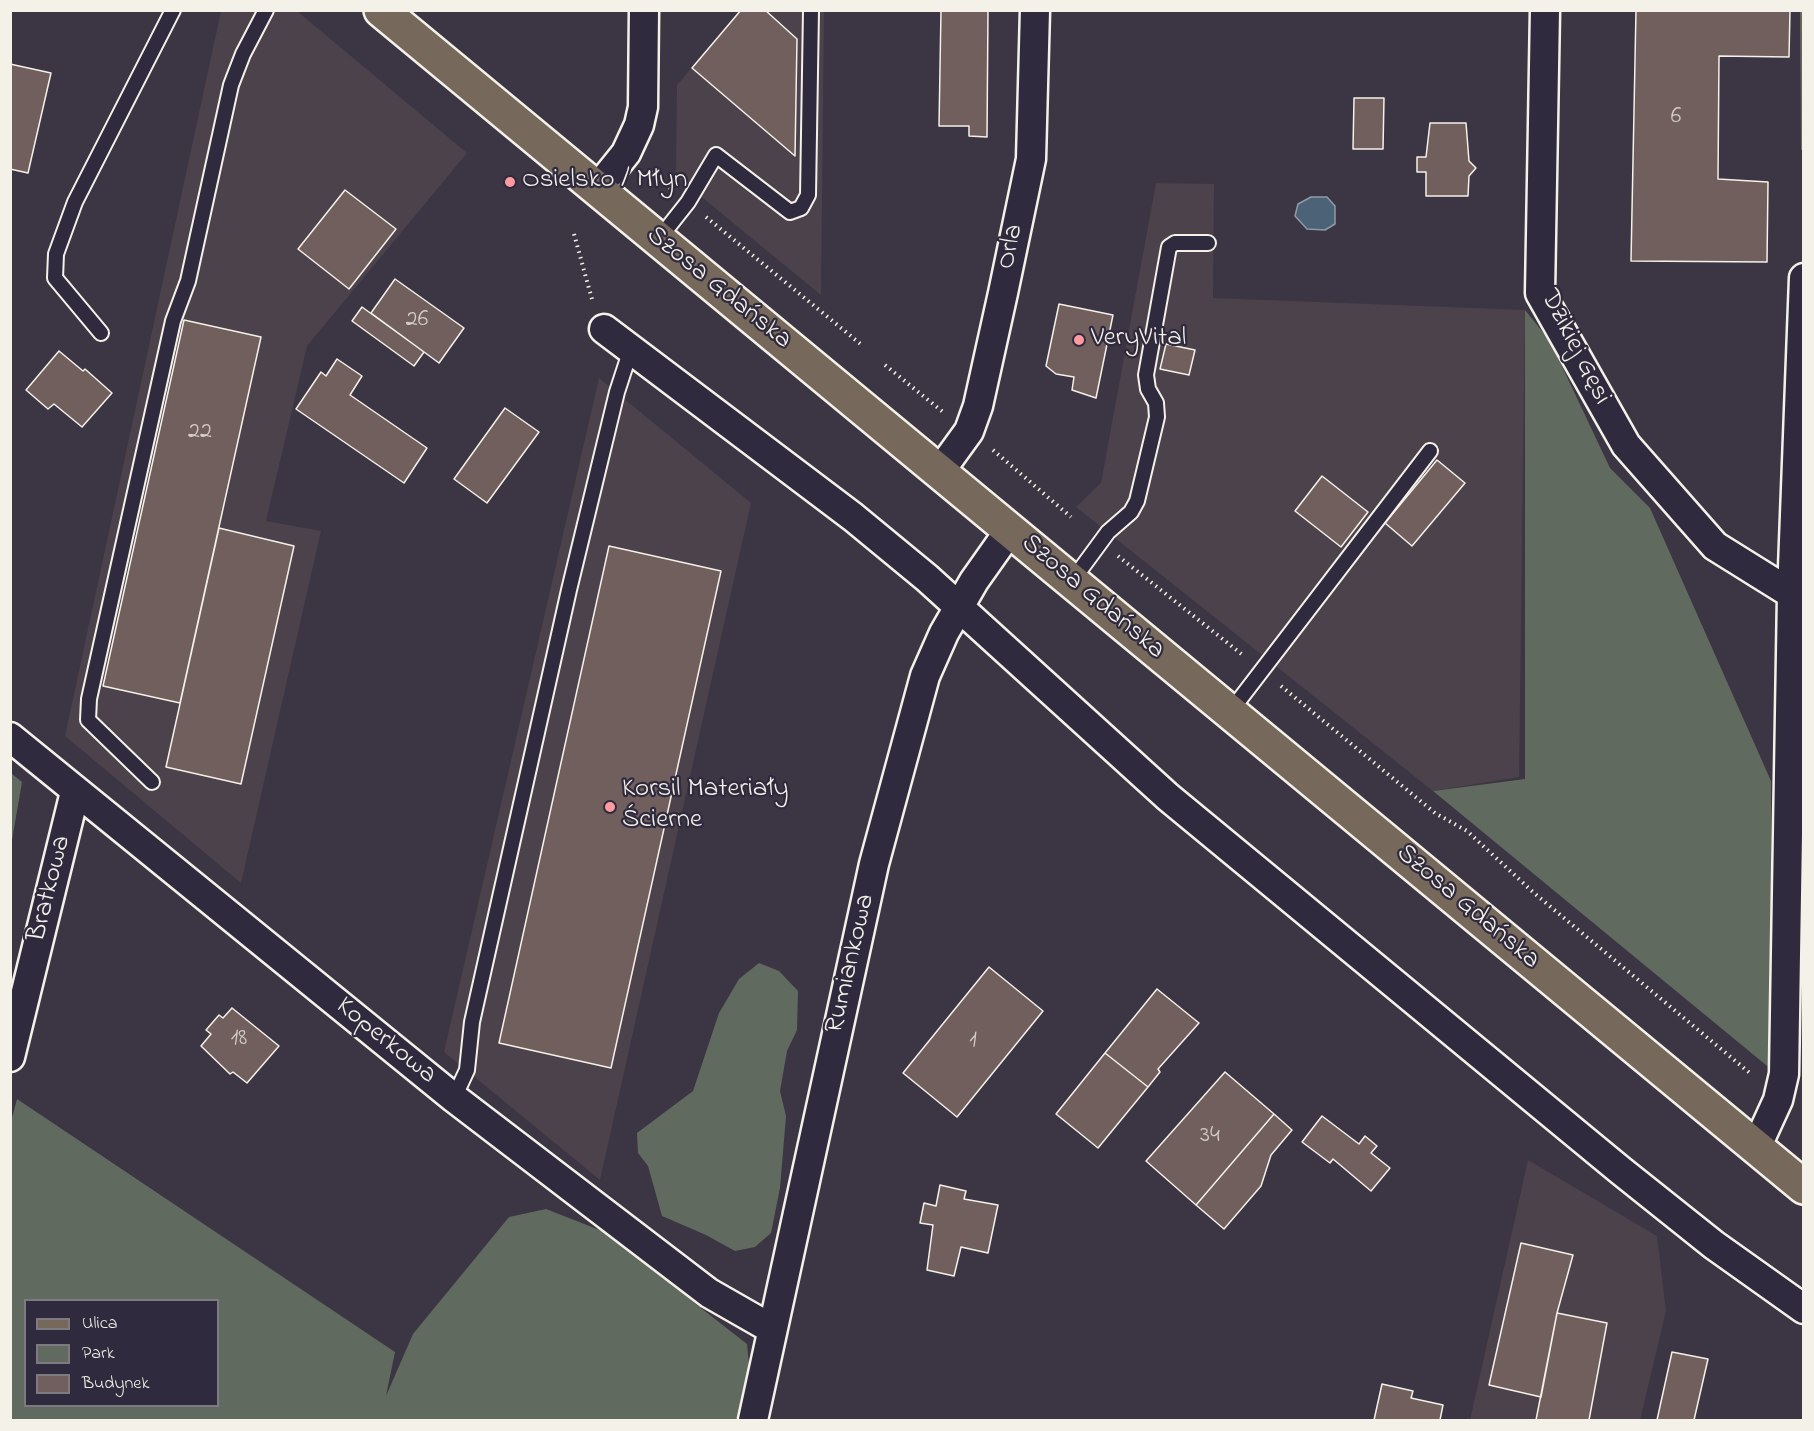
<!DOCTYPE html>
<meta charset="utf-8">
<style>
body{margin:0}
#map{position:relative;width:1814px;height:1431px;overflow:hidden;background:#3c3543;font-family:"Indie Flower",sans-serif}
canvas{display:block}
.frame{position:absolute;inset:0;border:12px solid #f4f1e8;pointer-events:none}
.legend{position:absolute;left:24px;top:1299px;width:195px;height:108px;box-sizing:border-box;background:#2f2a3d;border:2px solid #7e7a81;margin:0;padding:8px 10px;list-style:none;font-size:18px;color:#f4f1e8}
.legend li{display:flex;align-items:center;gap:12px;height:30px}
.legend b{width:30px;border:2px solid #7e7a81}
</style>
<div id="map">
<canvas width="1814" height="1431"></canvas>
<div class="frame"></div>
<ul class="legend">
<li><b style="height:8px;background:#76695c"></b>Ulica</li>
<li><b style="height:16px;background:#606a5f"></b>Park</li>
<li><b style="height:16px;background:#705f5d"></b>Budynek</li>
</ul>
</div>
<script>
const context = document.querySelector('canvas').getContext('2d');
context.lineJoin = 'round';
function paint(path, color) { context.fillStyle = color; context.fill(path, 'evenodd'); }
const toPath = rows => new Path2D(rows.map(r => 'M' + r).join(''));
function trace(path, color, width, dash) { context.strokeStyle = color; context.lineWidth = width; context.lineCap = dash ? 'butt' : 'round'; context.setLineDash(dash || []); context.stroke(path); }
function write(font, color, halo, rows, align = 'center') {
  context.font = font + ' "Indie Flower",sans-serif'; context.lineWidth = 4.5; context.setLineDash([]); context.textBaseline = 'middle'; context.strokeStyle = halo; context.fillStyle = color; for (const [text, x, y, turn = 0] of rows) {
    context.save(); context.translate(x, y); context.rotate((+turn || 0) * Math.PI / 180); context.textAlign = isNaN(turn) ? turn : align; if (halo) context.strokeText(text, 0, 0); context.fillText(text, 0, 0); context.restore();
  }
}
const built = toPath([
 [221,11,297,11,467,153,307,346,266,521,321,531,241,883,65,736],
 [741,11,824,11,821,295,676,176,677,85],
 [1156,183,1214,184,1213,298,1525,310,1519,777,1433,791,1076,507,1101,483],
 [599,378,751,503,600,1180,444,1052],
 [1528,1160,1657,1236,1666,1311,1640,1420,1470,1420]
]);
const green = toPath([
 [1800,11,1804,11,1803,150,1801,150],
 [1525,310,1550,341,1610,468,1650,508,1771,781,1772,1070,1433,791,1525,779],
 [11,773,22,782,11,846],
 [759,963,779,971,798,991,797,1030,787,1051,780,1091,786,1116,780,1188,771,1233,755,1247,735,1251,706,1235,662,1216,648,1166,638,1153,637,1133,693,1091,719,1013,739,979],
 [17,1099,395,1352,386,1396,413,1334,509,1217,546,1209,620,1238,692,1301,747,1344,750,1376,736,1420,11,1420,10,1125],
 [26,1300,218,1300,218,1406,26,1406]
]);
const water = toPath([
 [1311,197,1327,197,1335,206,1335,224,1325,230,1307,229,1295,216,1298,204,1311,197]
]);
const building = toPath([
 [741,10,765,10,797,39,795,156,692,68,741,10],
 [941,10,988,10,987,137,969,136,969,126,939,126,941,10],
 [1636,10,1790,10,1789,57,1719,56,1718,179,1768,182,1767,262,1631,261,1636,10],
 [10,64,51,73,28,173,10,169,10,64],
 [1354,98,1384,98,1383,149,1353,149,1354,98],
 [1430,123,1466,123,1469,161,1476,168,1469,176,1468,196,1426,196,1426,172,1417,172,1417,157,1426,157,1430,123],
 [345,190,396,229,349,289,298,249,345,190],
 [395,279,464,328,439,363,371,313,395,279],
 [1059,304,1113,315,1096,398,1072,390,1074,377,1056,374,1046,366,1059,304],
 [362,307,424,352,414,366,352,321,362,307],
 [184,320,261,337,180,703,103,686,184,320],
 [1166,344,1195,350,1189,375,1160,369,1166,344],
 [59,351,83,371,85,369,112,393,82,427,54,404,48,409,26,390,59,351],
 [337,359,362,376,350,395,427,448,404,483,296,409,321,372,326,376,337,359],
 [505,408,539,432,487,503,454,479,505,408],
 [1437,460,1465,483,1412,546,1385,523,1437,460],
 [1322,476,1368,512,1341,547,1295,511,1322,476],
 [219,528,294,546,241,784,166,767,219,528],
 [609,546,721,571,611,1068,499,1043,609,546],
 [989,967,1043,1011,957,1117,903,1073,989,967],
 [1157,989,1199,1023,1158,1069,1160,1072,1148,1087,1105,1053,1157,989],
 [232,1008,279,1046,247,1083,233,1072,230,1074,201,1046,211,1034,206,1030,219,1015,223,1018,232,1008],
 [1105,1053,1148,1087,1098,1148,1056,1114,1105,1053],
 [1225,1072,1274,1114,1196,1205,1146,1161,1225,1072],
 [1274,1114,1292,1130,1271,1155,1261,1186,1224,1229,1196,1205,1274,1114],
 [1322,1116,1359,1144,1365,1136,1377,1146,1371,1153,1390,1168,1371,1191,1333,1159,1330,1163,1302,1142,1322,1116],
 [940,1185,966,1191,964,1199,998,1205,988,1253,961,1247,954,1276,927,1270,933,1225,920,1223,924,1203,936,1206,940,1185],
 [1521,1243,1573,1255,1557,1313,1541,1397,1489,1385,1521,1243],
 [1557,1313,1607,1323,1589,1420,1536,1420,1557,1313],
 [1672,1352,1708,1359,1694,1420,1657,1420,1672,1352],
 [1382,1384,1413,1391,1411,1398,1443,1405,1440,1420,1374,1420,1382,1384]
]);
const path = toPath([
 [651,172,670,188],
 [706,217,863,346],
 [574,234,593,303],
 [885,365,943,412],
 [993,450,1071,517],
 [1118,556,1244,656],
 [1281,686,1435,813,1467,831,1534,893,1751,1074]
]);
const lane = toPath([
 [658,240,688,202,716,155,790,212,801,208,808,195,811,10],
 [101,333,55,278,56,254,75,202,173,10],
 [1072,581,1108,532,1131,512,1137,501,1157,417,1156,403,1148,389,1146,375,1169,247,1175,243,1208,243],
 [1230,712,1430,451],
 [152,782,88,720,89,699,173,321,188,281,231,85,243,54,266,10],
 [454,1098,467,1070,472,1022,569,590,617,392,631,349]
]);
const street = toPath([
 [1545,10,1540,293,1626,445,1715,546,1792,594,1804,595],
 [597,189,626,153,639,125,643,107,644,10],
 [604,329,853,517,927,578,1168,797,1620,1170,1714,1245,1804,1309],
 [940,471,969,431,978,406,1003,293,1031,159,1035,10],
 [10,737,454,1098,709,1293,772,1329],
 [10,1057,75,792],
 [1756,1148,1778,1100,1784,1074,1792,594,1804,278],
 [753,1420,874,864,925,676,944,633,974,581,1010,530]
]);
const primary = toPath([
 [381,10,1804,1187]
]);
const markers = [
 [510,182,6,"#ff9aa2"],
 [1079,340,6,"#ff9aa2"],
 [610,807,6,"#ff9aa2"]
];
const numberNames = [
 ["6",1676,118],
 ["26",417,321],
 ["22",200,433],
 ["18",239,1040],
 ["1",973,1042],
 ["34",1210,1137]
];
const poiNames = [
 ["Osielsko / Młyn",522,182],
 ["VeryVital",1091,340],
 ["Korsil Materiały",622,791],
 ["Ścierne",622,822]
];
const streetNames = [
 ["Orla",1012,247,-79],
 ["Szosa Gdańska",718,289,39],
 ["Dzikiej Gęsi",1574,348,63],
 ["Szosa Gdańska",1092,598,40],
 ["Bratkowa",51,889,-76],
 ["Szosa Gdańska",1467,908,40],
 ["Rumiankowa",852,964,-77],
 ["Koperkowa",385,1042,39]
];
paint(built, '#4c424b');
paint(green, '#606a5f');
paint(water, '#4c6277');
trace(water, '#8f9ba4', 1.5);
paint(building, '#705f5d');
trace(building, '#f4f1e8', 1.5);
trace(lane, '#f4f1e8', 18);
trace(street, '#f4f1e8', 33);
trace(primary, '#f4f1e8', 38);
trace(path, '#f4f1e8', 4, [1.5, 4.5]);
trace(lane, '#2f2a3d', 14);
trace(street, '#2f2a3d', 28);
trace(primary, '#76695c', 33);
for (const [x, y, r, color] of markers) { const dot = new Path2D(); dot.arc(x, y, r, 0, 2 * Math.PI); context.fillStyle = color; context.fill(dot); trace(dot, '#2f2a3d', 2); }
write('24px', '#d3ccc5', null, numberNames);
write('27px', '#f4f1e8', '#2f2a3d', poiNames, 'left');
write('27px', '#f4f1e8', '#2f2a3d', streetNames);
</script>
